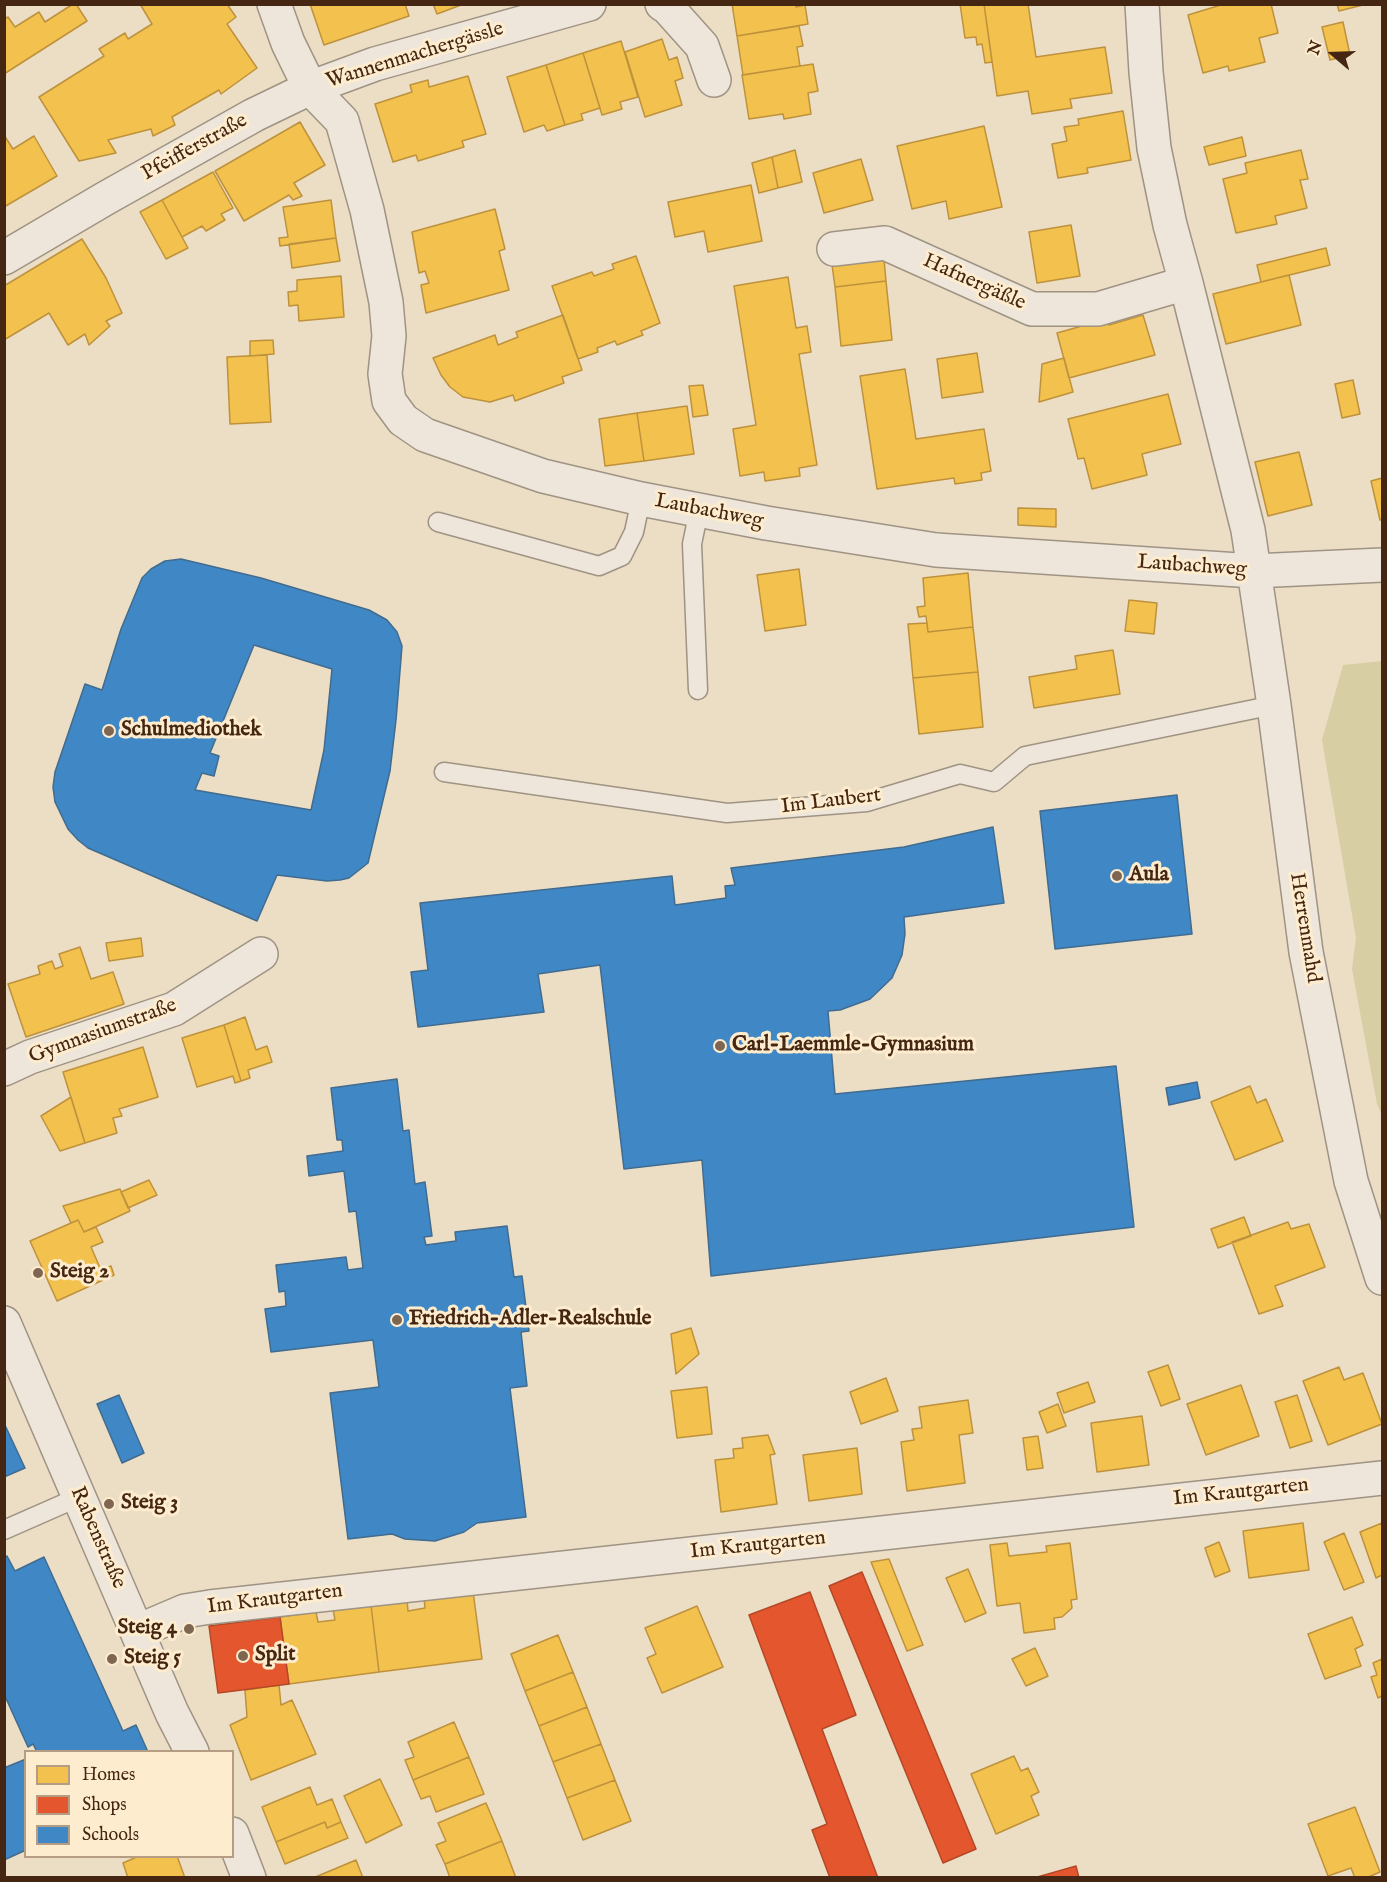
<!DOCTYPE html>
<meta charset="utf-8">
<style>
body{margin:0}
#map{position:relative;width:1387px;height:1882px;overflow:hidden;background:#ecddc5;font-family:"IM FELL English",serif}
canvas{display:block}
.frame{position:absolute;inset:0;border:6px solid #452612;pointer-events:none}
.legend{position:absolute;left:24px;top:1750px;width:210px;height:108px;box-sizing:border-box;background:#feecce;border:2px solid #b49d83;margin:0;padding:8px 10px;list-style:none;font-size:18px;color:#452612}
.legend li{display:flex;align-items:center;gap:12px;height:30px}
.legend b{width:30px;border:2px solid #b49d83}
.north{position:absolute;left:1303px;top:24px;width:60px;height:60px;-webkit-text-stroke:4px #feecce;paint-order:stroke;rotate:289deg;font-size:16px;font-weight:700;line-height:24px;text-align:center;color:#452612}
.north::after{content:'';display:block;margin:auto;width:21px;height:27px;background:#452612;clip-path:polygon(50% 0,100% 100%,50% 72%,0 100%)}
</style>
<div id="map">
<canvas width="1387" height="1882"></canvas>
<div class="frame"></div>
<ul class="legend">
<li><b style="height:16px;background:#f2c14e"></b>Homes</li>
<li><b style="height:16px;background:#e4572e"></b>Shops</li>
<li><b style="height:16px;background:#3f88c5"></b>Schools</li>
</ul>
<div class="north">N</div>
</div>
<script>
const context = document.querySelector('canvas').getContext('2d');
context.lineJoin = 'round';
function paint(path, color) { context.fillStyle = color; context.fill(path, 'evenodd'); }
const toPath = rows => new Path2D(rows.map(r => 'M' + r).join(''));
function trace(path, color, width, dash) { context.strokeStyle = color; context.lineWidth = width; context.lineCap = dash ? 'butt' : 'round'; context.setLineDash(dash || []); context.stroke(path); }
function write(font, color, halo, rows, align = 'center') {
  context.font = font + ' "IM FELL English",serif'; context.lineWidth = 6; context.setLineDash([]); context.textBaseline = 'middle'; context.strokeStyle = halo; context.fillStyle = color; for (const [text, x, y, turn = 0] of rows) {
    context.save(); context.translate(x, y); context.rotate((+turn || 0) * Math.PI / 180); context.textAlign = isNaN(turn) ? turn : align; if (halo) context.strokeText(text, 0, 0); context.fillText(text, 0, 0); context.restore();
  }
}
const green = toPath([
 [1382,661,1382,1115,1377,1104,1352,969,1356,938,1322,740,1343,665]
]);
const homes = toPath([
 [73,4,76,4,87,21,4,74,4,19,8,17,15,27,39,12,45,22,73,4],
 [140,4,227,4,236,17,227,24,257,68,221,94,219,90,172,117,175,125,153,136,151,129,108,140,116,153,79,161,39,97,104,56,99,49,125,33,128,39,152,24,140,4],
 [310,4,405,4,409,16,324,45,310,4],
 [433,4,461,4,461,5,437,14,433,4],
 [732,4,796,4,796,7,805,5,808,24,737,36,732,4],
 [960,4,984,4,992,62,985,63,982,44,977,45,976,37,965,38,960,4],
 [984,4,1028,4,1036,57,1105,47,1112,93,1070,99,1072,108,1032,114,1028,91,997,96,984,4],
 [1224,4,1271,4,1278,33,1259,38,1265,62,1229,71,1228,66,1203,73,1188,15,1224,4],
 [1337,4,1367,4,1339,11,1337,4],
 [1343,22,1350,55,1330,60,1322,27,1343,22],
 [799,26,803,46,797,47,800,66,743,75,737,36,799,26],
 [662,39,669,60,677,57,683,78,675,81,682,105,645,117,625,52,662,39],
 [621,41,638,97,620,102,622,109,602,115,583,53,621,41],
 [583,53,600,108,581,114,583,120,565,125,546,65,583,53],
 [813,64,818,91,808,93,811,114,784,119,783,114,749,119,742,75,813,64],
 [546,65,565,125,547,131,544,125,524,132,507,77,546,65],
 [468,76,486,134,462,141,464,147,418,161,416,155,393,162,375,104,412,92,410,85,428,80,429,87,468,76],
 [1123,111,1131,160,1087,168,1088,173,1058,178,1052,144,1067,141,1064,127,1079,125,1078,119,1123,111],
 [300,122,325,165,294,183,302,196,293,200,289,195,244,221,215,171,300,122],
 [984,126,1002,207,949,219,946,201,912,209,897,146,984,126],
 [4,135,13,149,34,136,57,176,4,207,4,135],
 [1242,137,1246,156,1209,165,1204,147,1242,137],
 [795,150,802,182,778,188,772,157,795,150],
 [1301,150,1308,179,1300,180,1307,208,1275,216,1277,224,1236,233,1223,179,1247,173,1245,163,1301,150],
 [772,157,778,188,759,193,752,163,772,157],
 [861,159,873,200,824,213,813,173,861,159],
 [213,172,233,208,221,214,225,220,206,231,202,226,182,237,162,200,213,172],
 [751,185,762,241,708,252,704,231,675,237,668,202,751,185],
 [162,200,188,248,166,259,140,212,162,200],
 [331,200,336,238,280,246,279,238,288,237,283,207,331,200],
 [495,209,505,249,499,251,509,290,426,313,421,285,429,283,425,271,419,273,412,232,495,209],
 [1071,225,1080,276,1037,283,1029,232,1071,225],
 [336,238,340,261,292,268,289,244,336,238],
 [82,239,106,278,122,313,106,321,110,326,89,345,85,334,68,345,49,313,4,340,4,286,82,239],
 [1326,248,1330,265,1261,282,1257,265,1326,248],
 [636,256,660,323,641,331,643,335,617,345,615,341,597,348,598,352,578,359,552,286,592,272,594,276,614,269,612,264,636,256],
 [884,259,886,281,835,287,832,265,884,259],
 [1289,275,1301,325,1226,344,1213,294,1289,275],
 [341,276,344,317,299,321,298,305,289,306,288,292,297,291,297,280,341,276],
 [788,277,796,328,807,326,811,352,799,354,817,465,799,468,800,476,765,481,764,472,740,476,733,429,756,425,734,286,788,277],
 [886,281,892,340,841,346,835,287,886,281],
 [563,315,582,370,562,377,564,383,515,401,513,395,490,402,463,397,450,387,441,375,433,358,495,335,498,345,518,337,516,332,563,315],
 [1143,315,1155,355,1069,378,1057,333,1107,319,1109,325,1143,315],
 [273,340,274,354,250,356,250,341,273,340],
 [977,353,983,392,942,398,937,359,977,353],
 [267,355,271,422,230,424,227,357,267,355],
 [1064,358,1073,392,1039,402,1042,364,1064,358],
 [905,369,916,439,984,429,991,471,981,473,982,480,955,484,954,478,877,489,860,376,905,369],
 [1353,380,1360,414,1342,418,1335,384,1353,380],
 [703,385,708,415,693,417,689,386,703,385],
 [1168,394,1181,444,1142,454,1147,475,1092,489,1084,458,1078,459,1068,419,1168,394],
 [687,406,694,454,644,461,637,413,687,406],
 [637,413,644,461,605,466,599,419,637,413],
 [1299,452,1312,505,1268,516,1255,462,1299,452],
 [1382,478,1382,520,1380,520,1371,481,1382,478],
 [1018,508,1056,509,1056,527,1018,525,1018,508],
 [799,569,806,625,765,631,757,575,799,569],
 [968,573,973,627,928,632,926,616,919,617,917,607,925,606,923,578,968,573],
 [1129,600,1157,603,1154,634,1125,631,1129,600],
 [927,623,928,632,973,627,978,672,913,678,908,624,927,623],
 [1113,650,1120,694,1034,708,1029,677,1077,669,1075,656,1113,650],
 [978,672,983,727,919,734,913,678,978,672],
 [141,938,143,956,109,961,106,943,141,938],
 [80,947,91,979,113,972,124,1004,26,1037,8,984,40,974,38,966,52,961,55,969,63,966,59,954,80,947],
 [245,1017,256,1050,267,1046,272,1062,248,1070,250,1078,241,1081,224,1025,245,1017],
 [224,1025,241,1081,235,1083,233,1076,197,1087,182,1038,224,1025],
 [143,1047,158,1097,119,1109,122,1116,113,1118,117,1133,85,1143,63,1072,143,1047],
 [1250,1086,1257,1103,1266,1099,1283,1141,1235,1160,1211,1102,1250,1086],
 [71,1097,85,1143,60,1151,41,1116,71,1097],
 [149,1180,157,1195,128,1208,121,1192,149,1180],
 [120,1189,130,1211,84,1232,78,1220,71,1223,63,1206,120,1189],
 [1244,1217,1251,1236,1218,1248,1211,1229,1244,1217],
 [78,1220,84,1232,96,1227,103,1242,91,1247,101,1270,111,1266,114,1275,57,1301,30,1241,78,1220],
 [1288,1222,1291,1229,1309,1224,1325,1267,1275,1286,1283,1306,1259,1314,1232,1242,1288,1222],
 [691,1328,699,1354,676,1374,671,1334,691,1328],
 [1168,1365,1180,1399,1161,1406,1148,1372,1168,1365],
 [1339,1367,1344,1380,1363,1373,1382,1424,1328,1445,1303,1381,1339,1367],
 [886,1378,898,1411,861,1424,850,1392,886,1378],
 [1088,1382,1095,1402,1064,1413,1057,1393,1088,1382],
 [1241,1385,1259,1436,1206,1455,1187,1404,1241,1385],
 [707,1387,712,1434,677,1438,671,1391,707,1387],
 [1297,1395,1312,1441,1290,1448,1275,1402,1297,1395],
 [968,1400,973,1433,959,1435,965,1483,907,1491,901,1442,914,1440,912,1429,922,1428,919,1407,968,1400],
 [1058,1404,1066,1426,1047,1433,1039,1412,1058,1404],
 [1142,1416,1149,1465,1097,1472,1091,1423,1142,1416],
 [768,1435,775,1454,770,1455,777,1504,721,1512,715,1460,734,1458,733,1449,743,1448,742,1438,768,1435],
 [1038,1436,1043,1468,1027,1470,1023,1438,1038,1436],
 [857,1448,862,1494,809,1501,803,1455,857,1448],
 [1303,1523,1309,1570,1249,1578,1243,1531,1303,1523],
 [1382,1523,1382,1575,1376,1578,1360,1532,1382,1523],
 [1344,1533,1364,1582,1344,1590,1324,1542,1344,1533],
 [1219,1542,1230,1571,1215,1577,1205,1548,1219,1542],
 [1007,1543,1009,1556,1047,1552,1046,1546,1070,1543,1077,1599,1071,1600,1072,1608,1062,1617,1054,1618,1055,1629,1024,1633,1020,1603,997,1606,990,1545,1007,1543],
 [889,1559,923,1645,907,1651,871,1562,889,1559],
 [968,1569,986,1613,965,1622,946,1578,968,1569],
 [473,1591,482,1659,379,1672,371,1605,407,1600,408,1611,425,1608,424,1598,473,1591],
 [371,1605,379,1672,289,1684,280,1617,316,1612,318,1622,335,1620,333,1609,371,1605],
 [697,1606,723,1667,662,1693,647,1658,656,1654,645,1628,697,1606],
 [1352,1617,1363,1645,1355,1649,1361,1666,1325,1679,1308,1634,1352,1617],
 [558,1635,573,1672,525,1691,511,1654,558,1635],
 [1035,1648,1048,1676,1026,1686,1012,1659,1035,1648],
 [1382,1659,1382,1696,1378,1698,1371,1677,1377,1675,1373,1663,1382,1659],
 [573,1672,587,1707,539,1726,525,1691,573,1672],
 [279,1685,281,1705,292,1700,316,1754,251,1780,230,1725,247,1717,245,1690,279,1685],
 [587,1707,601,1744,553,1762,539,1726,587,1707],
 [454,1722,469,1757,413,1780,405,1760,414,1757,408,1742,454,1722],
 [601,1744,615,1780,567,1798,553,1762,601,1744],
 [1014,1756,1021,1771,1028,1768,1039,1792,1031,1796,1039,1815,996,1834,971,1774,1014,1756],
 [469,1757,484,1794,436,1812,430,1796,421,1799,413,1780,469,1757],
 [380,1779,402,1825,366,1843,344,1796,380,1779],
 [615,1780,631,1821,583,1840,567,1798,615,1780],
 [310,1787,317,1805,332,1799,341,1822,327,1828,325,1822,276,1842,262,1807,310,1787],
 [486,1803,502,1841,445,1864,436,1845,446,1841,438,1823,486,1803],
 [1355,1807,1380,1872,1366,1878,1355,1878,1351,1868,1328,1876,1308,1824,1355,1807],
 [325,1822,327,1828,341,1822,348,1838,285,1864,276,1842,325,1822],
 [502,1841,516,1878,450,1878,445,1864,502,1841],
 [139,1856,177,1856,185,1878,128,1878,123,1863,139,1856],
 [356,1860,363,1878,313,1878,356,1860]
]);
const shops = toPath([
 [862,1572,976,1849,943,1863,829,1586,862,1572],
 [810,1592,856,1715,822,1729,878,1878,830,1878,812,1830,827,1824,749,1615,810,1592],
 [280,1617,289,1684,218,1693,209,1626,280,1617],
 [1076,1866,1079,1878,1034,1878,1076,1866]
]);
const schools = toPath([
 [181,559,261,578,369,610,387,620,397,632,402,646,396,720,390,771,368,863,349,878,340,880,327,881,277,875,257,921,88,848,78,840,68,829,55,802,53,787,55,772,85,684,102,690,121,629,142,578,151,569,165,561,181,559],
 [254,645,332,669,324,750,311,810,195,790,202,773,214,776,219,756,210,753,254,645],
 [1177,795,1192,934,1055,949,1040,811,1177,795],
 [993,827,1004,903,904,917,905,934,902,955,892,978,870,999,840,1010,828,1011,835,1094,1116,1066,1134,1227,711,1276,702,1160,624,1169,600,965,538,974,544,1012,418,1027,411,972,428,970,420,903,672,876,675,905,726,898,725,886,735,885,731,868,904,847,993,827],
 [397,1079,403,1131,409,1130,415,1184,425,1182,432,1236,424,1237,426,1245,456,1241,455,1232,507,1226,514,1277,522,1276,529,1331,521,1332,527,1386,510,1388,526,1517,477,1523,464,1532,435,1541,405,1539,392,1534,348,1539,330,1393,379,1387,373,1340,271,1352,265,1309,286,1306,285,1291,279,1292,276,1265,346,1257,348,1270,363,1268,356,1211,349,1212,344,1171,309,1176,307,1156,343,1151,342,1140,337,1140,331,1088,397,1079],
 [1197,1082,1200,1098,1169,1105,1166,1088,1197,1082],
 [119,1395,144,1453,122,1463,97,1404,119,1395],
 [4,1423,25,1468,4,1477,4,1423],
 [7,1556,15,1571,44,1557,123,1731,136,1725,148,1752,37,1752,33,1744,28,1747,4,1694,4,1557,7,1556],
 [26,1759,26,1850,4,1860,4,1768,26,1759]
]);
const service = toPath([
 [438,522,599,566,622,556,634,532,641,499],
 [698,690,692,544,699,510],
 [444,772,727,813,867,802,960,774,994,782,1025,756,1274,705],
 [4,1530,79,1497]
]);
const minor = toPath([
 [589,4,375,64,310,88,342,121,367,210,386,302,389,336,385,374,389,401,403,420,425,435,543,476,641,499,766,523,936,550,1254,571,1382,565],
 [662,4,667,7,702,46,714,80],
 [1142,4,1146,72,1154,148,1170,225,1186,283,1248,530,1274,705,1306,952,1351,1181,1382,1278],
 [834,249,885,243,1032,309,1098,309,1186,283],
 [4,258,106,198,254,115,310,88,288,43,274,4],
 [4,1069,30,1057,174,1009,261,954],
 [4,1323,172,1713,192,1752],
 [138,1631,185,1611,210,1607,1382,1478],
 [232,1834,249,1878]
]);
const markers = [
 [109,731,6,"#7f6651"],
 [1117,876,6,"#7f6651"],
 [720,1046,6,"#7f6651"],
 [38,1273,6,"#7f6651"],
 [397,1320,6,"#7f6651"],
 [109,1504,6,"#7f6651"],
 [189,1629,6,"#7f6651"],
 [243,1656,6,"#7f6651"],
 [112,1659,6,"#7f6651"]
];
const streetNames = [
 ["Wannenmachergässle",415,56,-17],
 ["Pfeifferstraße",195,148,-29],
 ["Hafnergäßle",974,283,24],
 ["Laubachweg",709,512,11],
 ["Laubachweg",1192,567,4],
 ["Im Laubert",831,802,-7],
 ["Herrenmahd",1304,928,81],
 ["Gymnasiumstraße",103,1032,-20],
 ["Im Krautgarten",1241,1493,-6],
 ["Rabenstraße",97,1538,66],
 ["Im Krautgarten",758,1546,-6],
 ["Im Krautgarten",275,1600,-7]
];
const poiNames = [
 ["Schulmediothek",121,731],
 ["Aula",1129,876],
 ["Carl-Laemmle-Gymnasium",732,1046],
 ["Steig 2",50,1273],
 ["Friedrich-Adler-Realschule",409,1320],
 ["Steig 3",121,1504],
 ["Steig 4",177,1629,"right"],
 ["Split",255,1656],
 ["Steig 5",124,1659]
];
paint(green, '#d7cea4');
paint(homes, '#f2c14e');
trace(homes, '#be923c', 1.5);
paint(shops, '#e4572e');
trace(shops, '#b44826', 1.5);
paint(schools, '#3f88c5');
trace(schools, '#416b8f', 1.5);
trace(service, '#9f9383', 21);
trace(minor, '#9f9383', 36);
trace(service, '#eee6da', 18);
trace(minor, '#eee6da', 33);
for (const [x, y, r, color] of markers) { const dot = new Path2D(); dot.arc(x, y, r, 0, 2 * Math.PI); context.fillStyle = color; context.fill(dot); trace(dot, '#feecce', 2); }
write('21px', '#452612', '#feecce', streetNames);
write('bold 21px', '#452612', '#feecce', poiNames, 'left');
</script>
